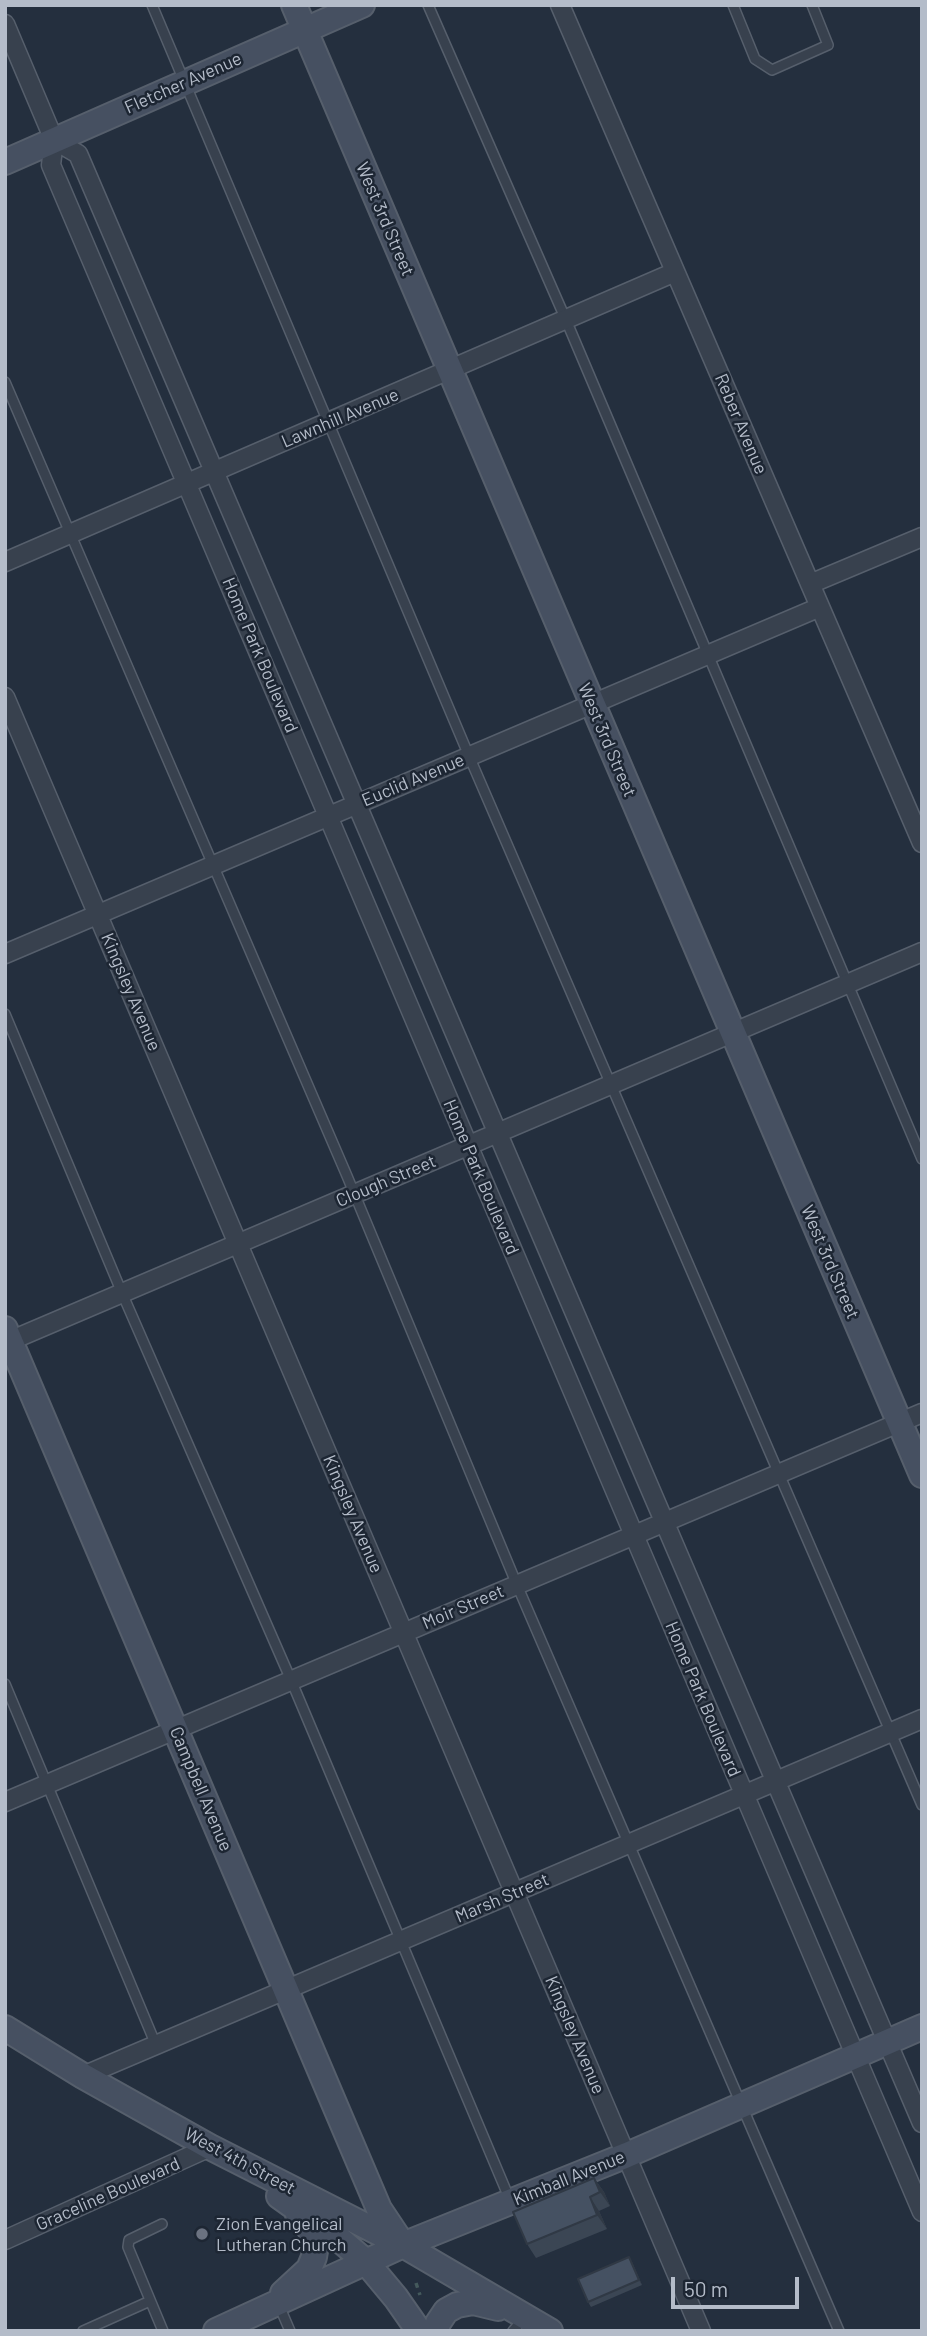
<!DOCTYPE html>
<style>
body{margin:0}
#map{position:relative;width:927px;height:2336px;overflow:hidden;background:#242f3e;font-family:Barlow,sans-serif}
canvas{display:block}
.frame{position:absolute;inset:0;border:7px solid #b4bcc9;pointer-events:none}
.scale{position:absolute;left:671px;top:2277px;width:128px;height:32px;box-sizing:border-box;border:4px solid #b4bcc9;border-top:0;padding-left:9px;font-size:21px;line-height:24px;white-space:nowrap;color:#b4bcc9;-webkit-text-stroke:5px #1d2633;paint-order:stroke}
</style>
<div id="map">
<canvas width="927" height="2336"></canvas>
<div class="frame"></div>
<div class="scale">50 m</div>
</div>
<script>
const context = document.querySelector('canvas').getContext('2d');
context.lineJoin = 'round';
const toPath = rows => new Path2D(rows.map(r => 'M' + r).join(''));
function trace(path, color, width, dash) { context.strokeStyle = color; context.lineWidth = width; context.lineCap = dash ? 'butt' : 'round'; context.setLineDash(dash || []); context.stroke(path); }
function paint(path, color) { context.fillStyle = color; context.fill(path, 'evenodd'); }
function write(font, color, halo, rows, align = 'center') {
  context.font = font + ' Barlow,sans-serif'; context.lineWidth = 5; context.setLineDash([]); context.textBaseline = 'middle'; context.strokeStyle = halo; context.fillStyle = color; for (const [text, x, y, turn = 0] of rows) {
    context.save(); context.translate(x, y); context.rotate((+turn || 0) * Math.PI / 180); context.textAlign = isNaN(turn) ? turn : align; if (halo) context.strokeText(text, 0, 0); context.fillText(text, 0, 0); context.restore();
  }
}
const path = toPath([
 [416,2283,420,2295]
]);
const lane = toPath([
 [152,5,469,756,922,1805],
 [428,5,566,320,922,1159],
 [733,5,755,59,772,70,828,45,812,5],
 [5,382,347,1176,517,1585,839,2331],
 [5,1014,122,1293,291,1680,510,2200],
 [5,1684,156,2045],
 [162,2224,129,2240,128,2247,163,2331],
 [278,2303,290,2331],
 [83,2331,150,2301],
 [513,2331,524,2318]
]);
const street = toPath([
 [560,5,922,843],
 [5,24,54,140,51,165,922,2212],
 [54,140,78,154,922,2123],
 [5,562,675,272],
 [810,584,922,537],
 [5,697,701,2331],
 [5,954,820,607],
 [5,1343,922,952],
 [5,1802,922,1413],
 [83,2076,922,1719],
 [5,2240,210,2147]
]);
const secondary = toPath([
 [294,5,922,1475],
 [5,162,362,5],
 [5,1329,379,2209,403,2245],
 [5,2028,83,2076,210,2147,403,2245,550,2331],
 [279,2196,339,2239,366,2262,396,2298,419,2331],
 [283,2293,309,2269,314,2257,316,2245,310,2229,298,2215],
 [216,2331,403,2245,627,2155,922,2027],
 [436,2331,438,2323,446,2311,457,2305,473,2302,498,2308]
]);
const wall = toPath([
 [594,2178,604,2192,610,2206,599,2211,607,2229,536,2258,527,2244],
 [632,2262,642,2285,591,2307,588,2302]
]);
const shadedWall = toPath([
 [594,2178,604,2192,610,2206,600,2192],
 [590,2197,599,2211,607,2229,597,2215],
 [629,2257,632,2262,642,2285,639,2280]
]);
const building = toPath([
 [594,2178,600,2192,590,2197,597,2215,527,2244,513,2212,594,2178],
 [629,2257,639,2280,588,2302,578,2279,629,2257]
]);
const markers = [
 [202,2234,7,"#6b7280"]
];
const streetNames = [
 ["Fletcher Avenue",183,83,-24],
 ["West 3rd Street",385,219,67],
 ["Lawnhill Avenue",340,418,-23],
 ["Reber Avenue",741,424,67],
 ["Home Park Boulevard",260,655,67],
 ["West 3rd Street",607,740,67],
 ["Euclid Avenue",413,780,-23],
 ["Kingsley Avenue",131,992,67],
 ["Home Park Boulevard",481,1177,67],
 ["Clough Street",386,1181,-23],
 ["West 3rd Street",830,1262,67],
 ["Kingsley Avenue",353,1514,67],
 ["Moir Street",463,1607,-23],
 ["Home Park Boulevard",703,1699,67],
 ["Campbell Avenue",201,1789,67],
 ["Marsh Street",502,1898,-23],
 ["Kingsley Avenue",575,2035,67],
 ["West 4th Street",240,2161,28],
 ["Kimball Avenue",569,2178,-22],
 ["Graceline Boulevard",108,2194,-24]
];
const poiNames = [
 ["Zion Evangelical",216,2224],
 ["Lutheran Church",216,2245]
];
trace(lane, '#565f6c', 12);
trace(street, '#565f6c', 21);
trace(secondary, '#565f6c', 28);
trace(path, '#44595c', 3.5, [5, 5]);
trace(lane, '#38414e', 9);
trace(street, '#38414e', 18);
trace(secondary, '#465061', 24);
paint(wall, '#3b4654');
paint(shadedWall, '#303945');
paint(building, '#455162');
trace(building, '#303945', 2);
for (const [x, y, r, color] of markers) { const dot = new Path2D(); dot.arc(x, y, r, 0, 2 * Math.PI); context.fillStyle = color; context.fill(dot); trace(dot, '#1d2633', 2.5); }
write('18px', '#b4bcc9', '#1d2633', streetNames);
write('18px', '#b4bcc9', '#1d2633', poiNames, 'left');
</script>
